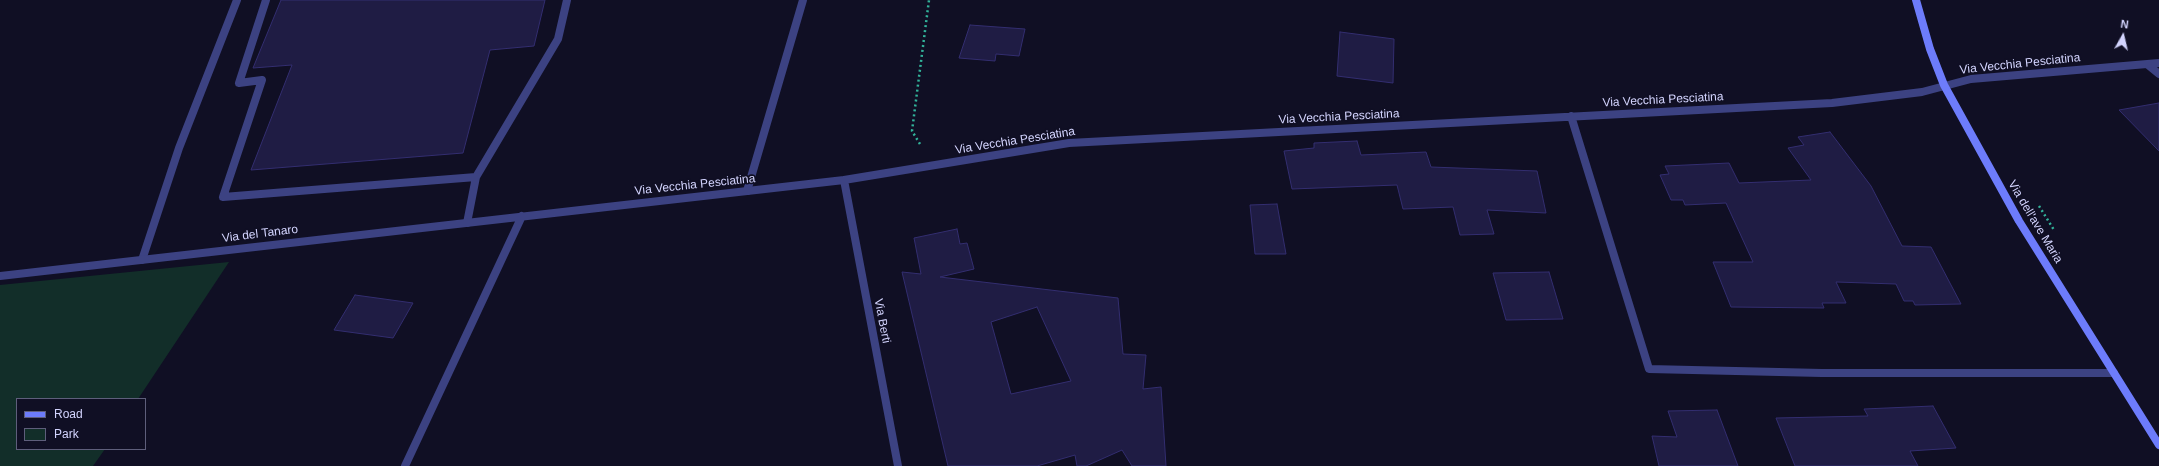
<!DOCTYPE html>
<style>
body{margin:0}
#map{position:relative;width:2159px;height:466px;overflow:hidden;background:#100f24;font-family:Helvetica,sans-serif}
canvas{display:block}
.legend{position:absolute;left:16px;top:398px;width:130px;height:52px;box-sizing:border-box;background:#100f24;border:1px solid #5e5e7b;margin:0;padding:5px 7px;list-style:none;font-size:12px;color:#d3d4fe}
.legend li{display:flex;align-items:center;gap:8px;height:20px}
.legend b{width:20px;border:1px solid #5e5e7b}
.north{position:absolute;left:2103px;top:16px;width:40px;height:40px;-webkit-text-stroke:3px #100f24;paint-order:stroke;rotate:8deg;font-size:11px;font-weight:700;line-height:16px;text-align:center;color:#d3d4fe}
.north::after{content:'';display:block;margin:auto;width:14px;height:18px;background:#d3d4fe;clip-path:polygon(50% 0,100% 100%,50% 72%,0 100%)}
</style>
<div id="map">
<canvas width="2159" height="466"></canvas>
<ul class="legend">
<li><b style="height:5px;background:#6d7cfb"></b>Road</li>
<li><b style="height:11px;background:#122e29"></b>Park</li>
</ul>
<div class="north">N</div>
</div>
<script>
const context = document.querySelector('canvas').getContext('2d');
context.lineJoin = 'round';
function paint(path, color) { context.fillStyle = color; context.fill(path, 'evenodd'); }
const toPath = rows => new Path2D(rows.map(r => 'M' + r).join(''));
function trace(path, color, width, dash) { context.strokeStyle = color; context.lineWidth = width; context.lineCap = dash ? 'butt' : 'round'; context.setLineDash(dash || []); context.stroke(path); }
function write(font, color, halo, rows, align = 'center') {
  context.font = font + ' Helvetica,sans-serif'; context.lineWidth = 3.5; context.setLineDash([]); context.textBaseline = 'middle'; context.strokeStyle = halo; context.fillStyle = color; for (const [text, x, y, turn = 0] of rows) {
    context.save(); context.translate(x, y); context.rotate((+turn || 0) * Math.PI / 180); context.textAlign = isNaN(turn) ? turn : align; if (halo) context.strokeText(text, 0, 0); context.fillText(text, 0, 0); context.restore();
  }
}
const green = toPath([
 [229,262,138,399,17,399,17,449,105,449,93,466,0,466,0,285]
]);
const building = toPath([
 [281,0,545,0,534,46,490,50,463,153,251,170,292,65,253,68,281,0],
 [970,25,1025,29,1019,56,996,54,995,61,959,58,970,25],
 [1340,32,1394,39,1393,83,1337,76,1340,32],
 [2159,103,2159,151,2119,110,2159,103],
 [1830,132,1871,186,1902,246,1931,247,1961,304,1915,305,1913,301,1904,301,1896,284,1836,282,1846,303,1822,303,1824,308,1731,307,1713,262,1753,262,1726,203,1685,205,1683,200,1671,200,1660,175,1669,174,1665,166,1729,163,1739,183,1811,180,1788,148,1804,145,1798,137,1830,132],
 [1357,141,1361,155,1426,152,1431,167,1537,171,1546,213,1487,210,1494,234,1460,235,1453,207,1403,209,1397,185,1292,189,1284,151,1314,148,1314,143,1357,141],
 [1277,204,1286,254,1255,254,1250,205,1277,204],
 [957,229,960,244,967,243,974,269,940,277,1118,298,1123,354,1146,355,1143,389,1161,387,1166,466,1132,466,1122,450,1086,466,1077,466,1075,455,1037,466,948,466,902,272,921,274,914,238,957,229],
 [1037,307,1071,381,1011,394,991,322,1037,307],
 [1549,272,1563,319,1506,320,1493,273,1549,272],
 [355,295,413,303,393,338,334,330,355,295],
 [1933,406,1956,448,1910,451,1918,466,1795,466,1776,418,1868,416,1864,409,1933,406],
 [1717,410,1738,466,1659,466,1652,436,1677,437,1668,411,1717,410]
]);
const path = toPath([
 [920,144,912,131,929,0],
 [2039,206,2054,230]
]);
const lane = toPath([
 [266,0,239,83,262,80,223,197,476,177],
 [2148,65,2159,74],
 [747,191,803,0],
 [467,223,476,177,558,39,567,0],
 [142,260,179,148,237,0]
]);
const street = toPath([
 [1571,116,1649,369,1822,373,2114,373],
 [844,180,898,466],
 [0,276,844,180,1069,143,1832,103,1922,92,1971,79,2159,63],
 [405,466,522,216]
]);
const secondary = toPath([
 [1916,0,1930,49,1944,85,2019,221,2159,445]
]);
const streetNames = [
 ["Via Vecchia Pesciatina",2020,64,-6],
 ["Via Vecchia Pesciatina",1663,100,-3],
 ["Via Vecchia Pesciatina",1339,117,-3],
 ["Via Vecchia Pesciatina",1015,141,-9],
 ["Via Vecchia Pesciatina",695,185,-6],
 ["Via dell'ave Maria",2035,222,59],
 ["Via del Tanaro",260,234,-7],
 ["Via Berti",882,321,79]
];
paint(green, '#122e29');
paint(building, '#1f1c44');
trace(building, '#332e70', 1);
trace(path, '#32b39a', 2.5, [2, 3]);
trace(lane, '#3c4282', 8);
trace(street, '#3c4282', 8);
trace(secondary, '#6d7cfb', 8);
write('12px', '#d3d4fe', '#100f24', streetNames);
</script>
